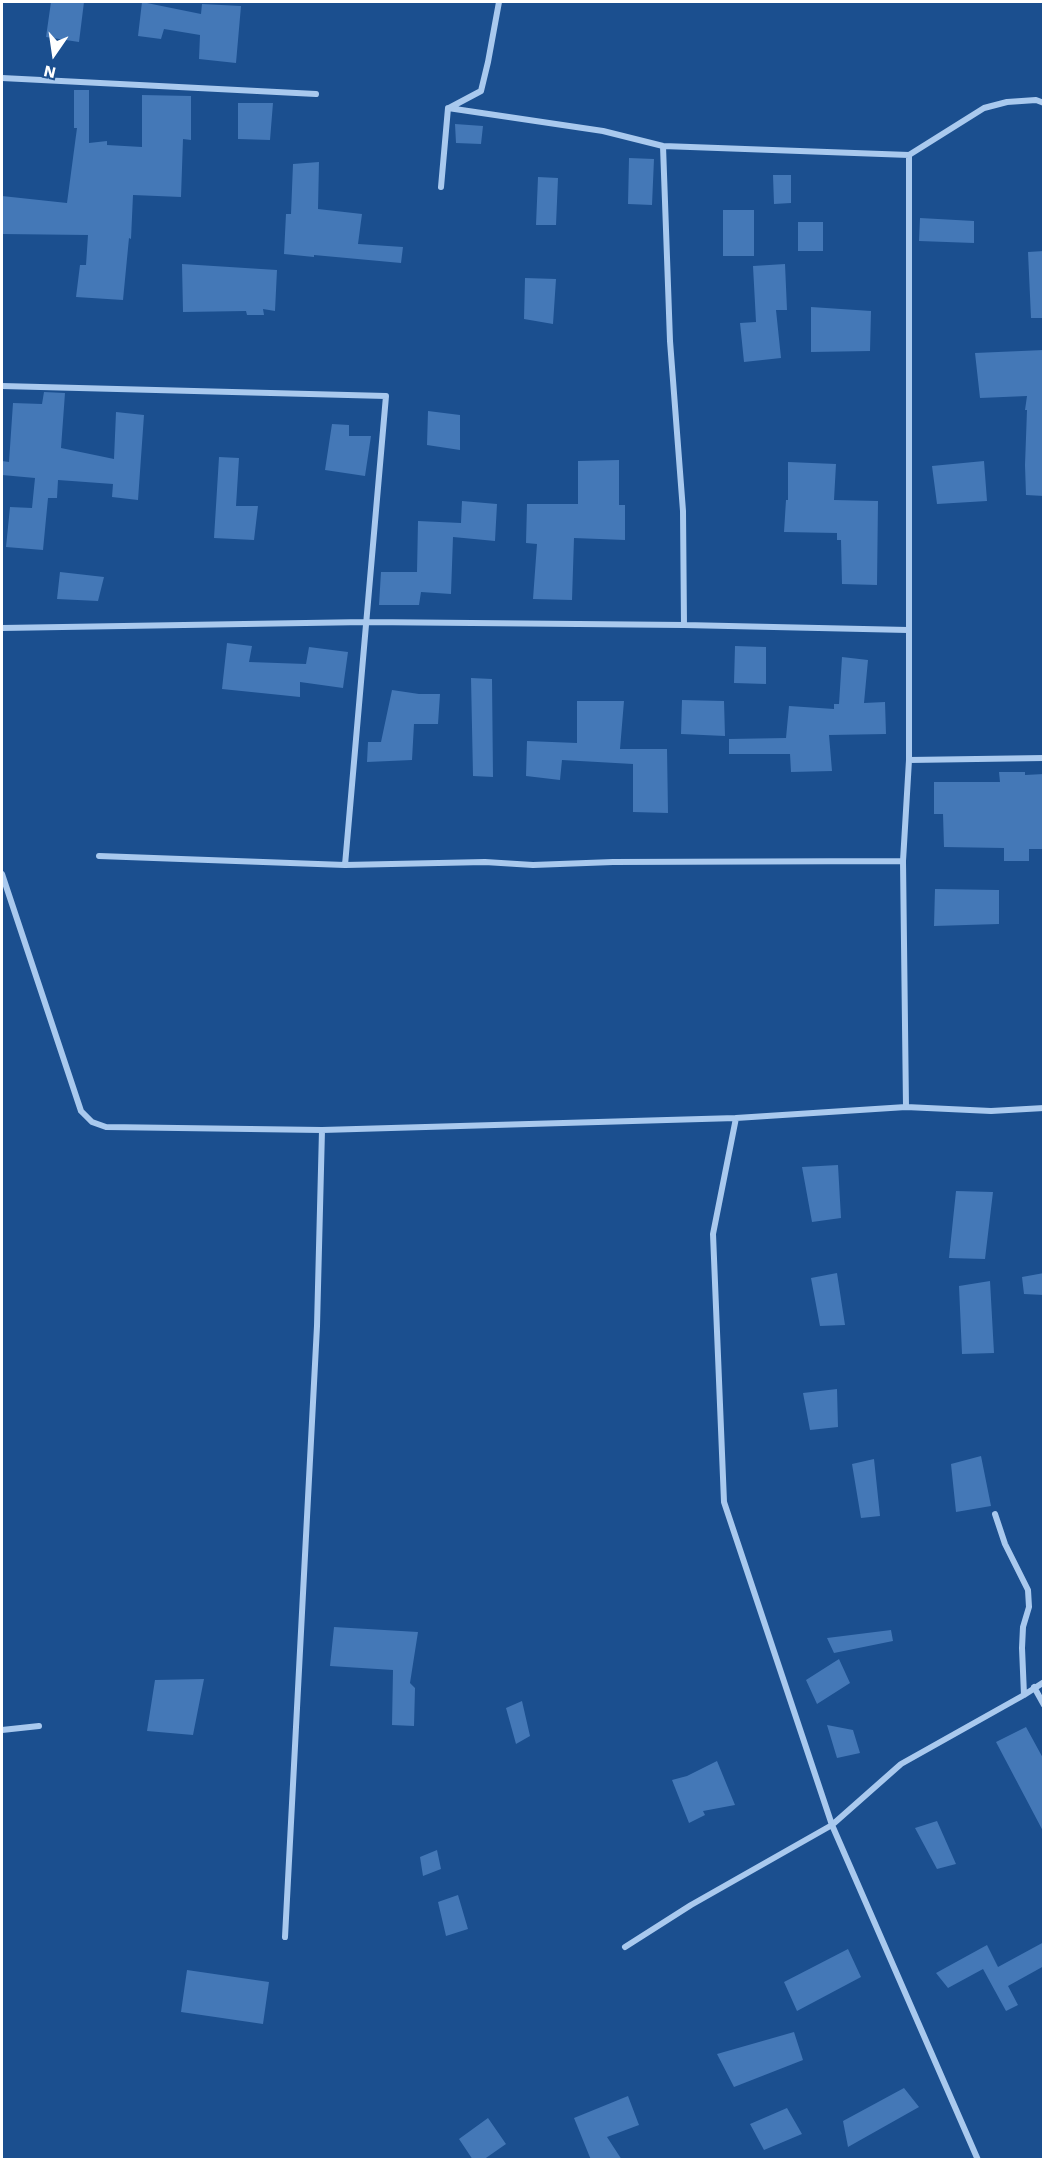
<!DOCTYPE html>
<style>
body{margin:0}
#map{position:relative;width:1045px;height:2161px;overflow:hidden;background:#1b4f8f;font-family:"Work Sans",sans-serif}
canvas{display:block}
.frame{position:absolute;inset:0;border:3px solid #fff;pointer-events:none}
.north{position:absolute;left:24px;top:24px;width:60px;height:60px;-webkit-text-stroke:4px #1b4f8f;paint-order:stroke;rotate:193deg;font-size:16px;font-weight:700;line-height:24px;text-align:center;color:#fff}
.north::after{content:'';display:block;margin:auto;width:21px;height:27px;background:#fff;clip-path:polygon(50% 0,100% 100%,50% 72%,0 100%)}
</style>
<div id="map">
<canvas width="1045" height="2161"></canvas>
<div class="frame"></div>
<div class="north">N</div>
</div>
<script>
const context = document.querySelector('canvas').getContext('2d');
context.lineJoin = 'round';
function paint(path, color) { context.fillStyle = color; context.fill(path, 'evenodd'); }
const toPath = rows => new Path2D(rows.map(r => 'M' + r).join(''));
function trace(path, color, width, dash) { context.strokeStyle = color; context.lineWidth = width; context.lineCap = dash ? 'butt' : 'round'; context.setLineDash(dash || []); context.stroke(path); }
const building = toPath([
 [51,2,84,2,79,42,46,37],
 [142,2,201,14,202,4,241,6,236,63,199,59,200,35,164,29,161,39,138,36],
 [74,90,89,90,89,143,107,141,107,145,142,147,142,95,191,96,191,140,183,139,181,197,133,195,131,239,129,238,123,300,76,297,80,265,86,265,88,235,2,234,2,196,67,203,77,128,74,128],
 [238,103,273,103,270,140,238,139],
 [455,124,483,126,481,144,456,143],
 [629,158,654,159,652,205,628,204],
 [319,162,318,209,362,214,358,244,403,247,401,263,314,255,314,257,284,254,286,214,291,214,293,164],
 [773,175,791,175,791,203,774,204],
 [538,177,558,178,556,225,536,225],
 [723,210,754,210,754,256,723,256],
 [920,218,974,221,974,243,919,241],
 [798,222,823,222,823,251,798,251],
 [1044,251,1044,318,1031,318,1028,252],
 [182,264,277,270,275,311,263,309,264,315,247,315,246,311,183,312],
 [785,264,787,310,776,310,781,358,744,362,740,323,756,322,753,266],
 [525,278,556,279,553,324,524,319],
 [811,307,871,311,870,351,811,352],
 [1044,350,1044,496,1026,495,1025,465,1027,410,1025,410,1027,396,980,398,975,353],
 [44,392,65,393,61,448,114,459,116,412,144,415,138,500,112,497,113,484,58,480,57,498,48,498,43,550,6,547,10,507,32,508,35,478,2,475,2,461,9,462,13,403,42,404],
 [428,411,460,415,460,450,427,445],
 [332,424,349,425,349,436,371,436,365,476,325,470],
 [219,457,239,458,236,506,258,506,254,540,214,538],
 [619,460,619,505,625,505,625,540,574,538,572,600,533,599,537,544,526,543,527,504,578,504,578,461],
 [984,461,987,501,937,504,932,466],
 [788,462,836,464,834,500,878,501,877,585,842,584,841,540,837,540,837,533,784,532,786,500,788,500],
 [462,501,497,504,495,541,453,537,451,594,421,592,419,605,379,605,381,572,417,572,418,521,461,523],
 [60,572,104,577,98,601,57,599],
 [227,643,252,646,249,662,306,664,309,647,348,652,343,688,300,682,300,697,222,689],
 [735,646,766,647,766,684,734,683],
 [842,657,868,660,864,703,885,702,886,734,829,735,832,771,791,772,790,754,729,754,729,739,786,738,789,706,834,709,834,704,839,704],
 [471,678,492,679,493,777,473,776],
 [392,690,419,694,440,694,438,724,414,724,412,760,367,762,368,742,381,742],
 [682,700,724,701,725,736,681,734],
 [577,701,624,701,620,749,667,749,668,813,633,812,633,764,562,760,560,780,526,776,527,741,577,743],
 [999,772,1025,772,1025,775,1044,774,1044,849,1029,849,1029,861,1004,861,1004,848,944,847,943,814,934,814,934,782,1000,782],
 [935,889,999,890,999,924,934,926],
 [838,1165,841,1218,812,1222,802,1167],
 [956,1191,993,1192,985,1259,949,1258],
 [837,1273,845,1325,820,1326,811,1278],
 [1044,1273,1044,1295,1024,1294,1022,1277],
 [990,1281,994,1353,962,1354,959,1286],
 [837,1389,838,1427,810,1430,803,1393],
 [981,1456,991,1506,956,1512,951,1464],
 [874,1459,880,1516,861,1518,852,1464],
 [334,1627,418,1632,410,1683,415,1688,414,1726,392,1725,393,1670,330,1666],
 [891,1630,893,1641,834,1653,827,1638],
 [839,1659,850,1683,817,1704,806,1680],
 [204,1679,193,1735,147,1731,155,1680],
 [522,1701,530,1736,516,1744,506,1708],
 [827,1725,853,1730,860,1753,837,1758],
 [1026,1727,1044,1760,1044,1833,996,1742],
 [717,1761,735,1805,703,1811,705,1815,689,1823,672,1780,687,1776],
 [937,1821,956,1864,937,1869,915,1828],
 [437,1850,441,1869,423,1876,420,1857],
 [458,1895,468,1929,446,1936,438,1902],
 [1044,1942,1044,1966,1008,1986,1018,2005,1006,2011,983,1969,948,1988,936,1973,987,1945,998,1967],
 [848,1949,861,1977,797,2011,784,1982],
 [187,1970,269,1982,263,2024,181,2012],
 [794,2032,803,2060,734,2087,717,2054],
 [904,2088,919,2107,848,2147,843,2121],
 [628,2096,639,2125,607,2137,622,2160,591,2160,574,2118],
 [787,2108,802,2134,764,2150,750,2124],
 [488,2118,506,2144,483,2160,473,2160,459,2139]
]);
const street = toPath([
 [2,78,316,94],
 [448,108,603,131,663,146,909,155,984,108,1007,102,1036,100,1044,103],
 [449,108,481,91,488,62,499,2],
 [663,146,670,341,683,511,684,625],
 [441,187,448,108],
 [2,386,386,396,345,865],
 [2,628,366,622,684,625,908,630],
 [909,760,1044,758],
 [99,856,345,865,485,862,533,865,613,862,903,861],
 [2,874,81,1111,92,1122,106,1127,322,1130,736,1118,906,1107,991,1111,1044,1108],
 [906,1107,903,861,909,760,909,155],
 [736,1118,713,1234,724,1502,832,1825,978,2160],
 [995,1514,1005,1544,1028,1590,1029,1607,1023,1627,1022,1648,1024,1695],
 [1034,1687,1044,1705],
 [2,1730,39,1726],
 [285,1937,317,1326,322,1130],
 [625,1947,691,1905,832,1825,901,1764,1024,1695,1044,1682]
]);
paint(building, '#4478b7');
trace(street, '#a9c9ee', 6);
</script>
